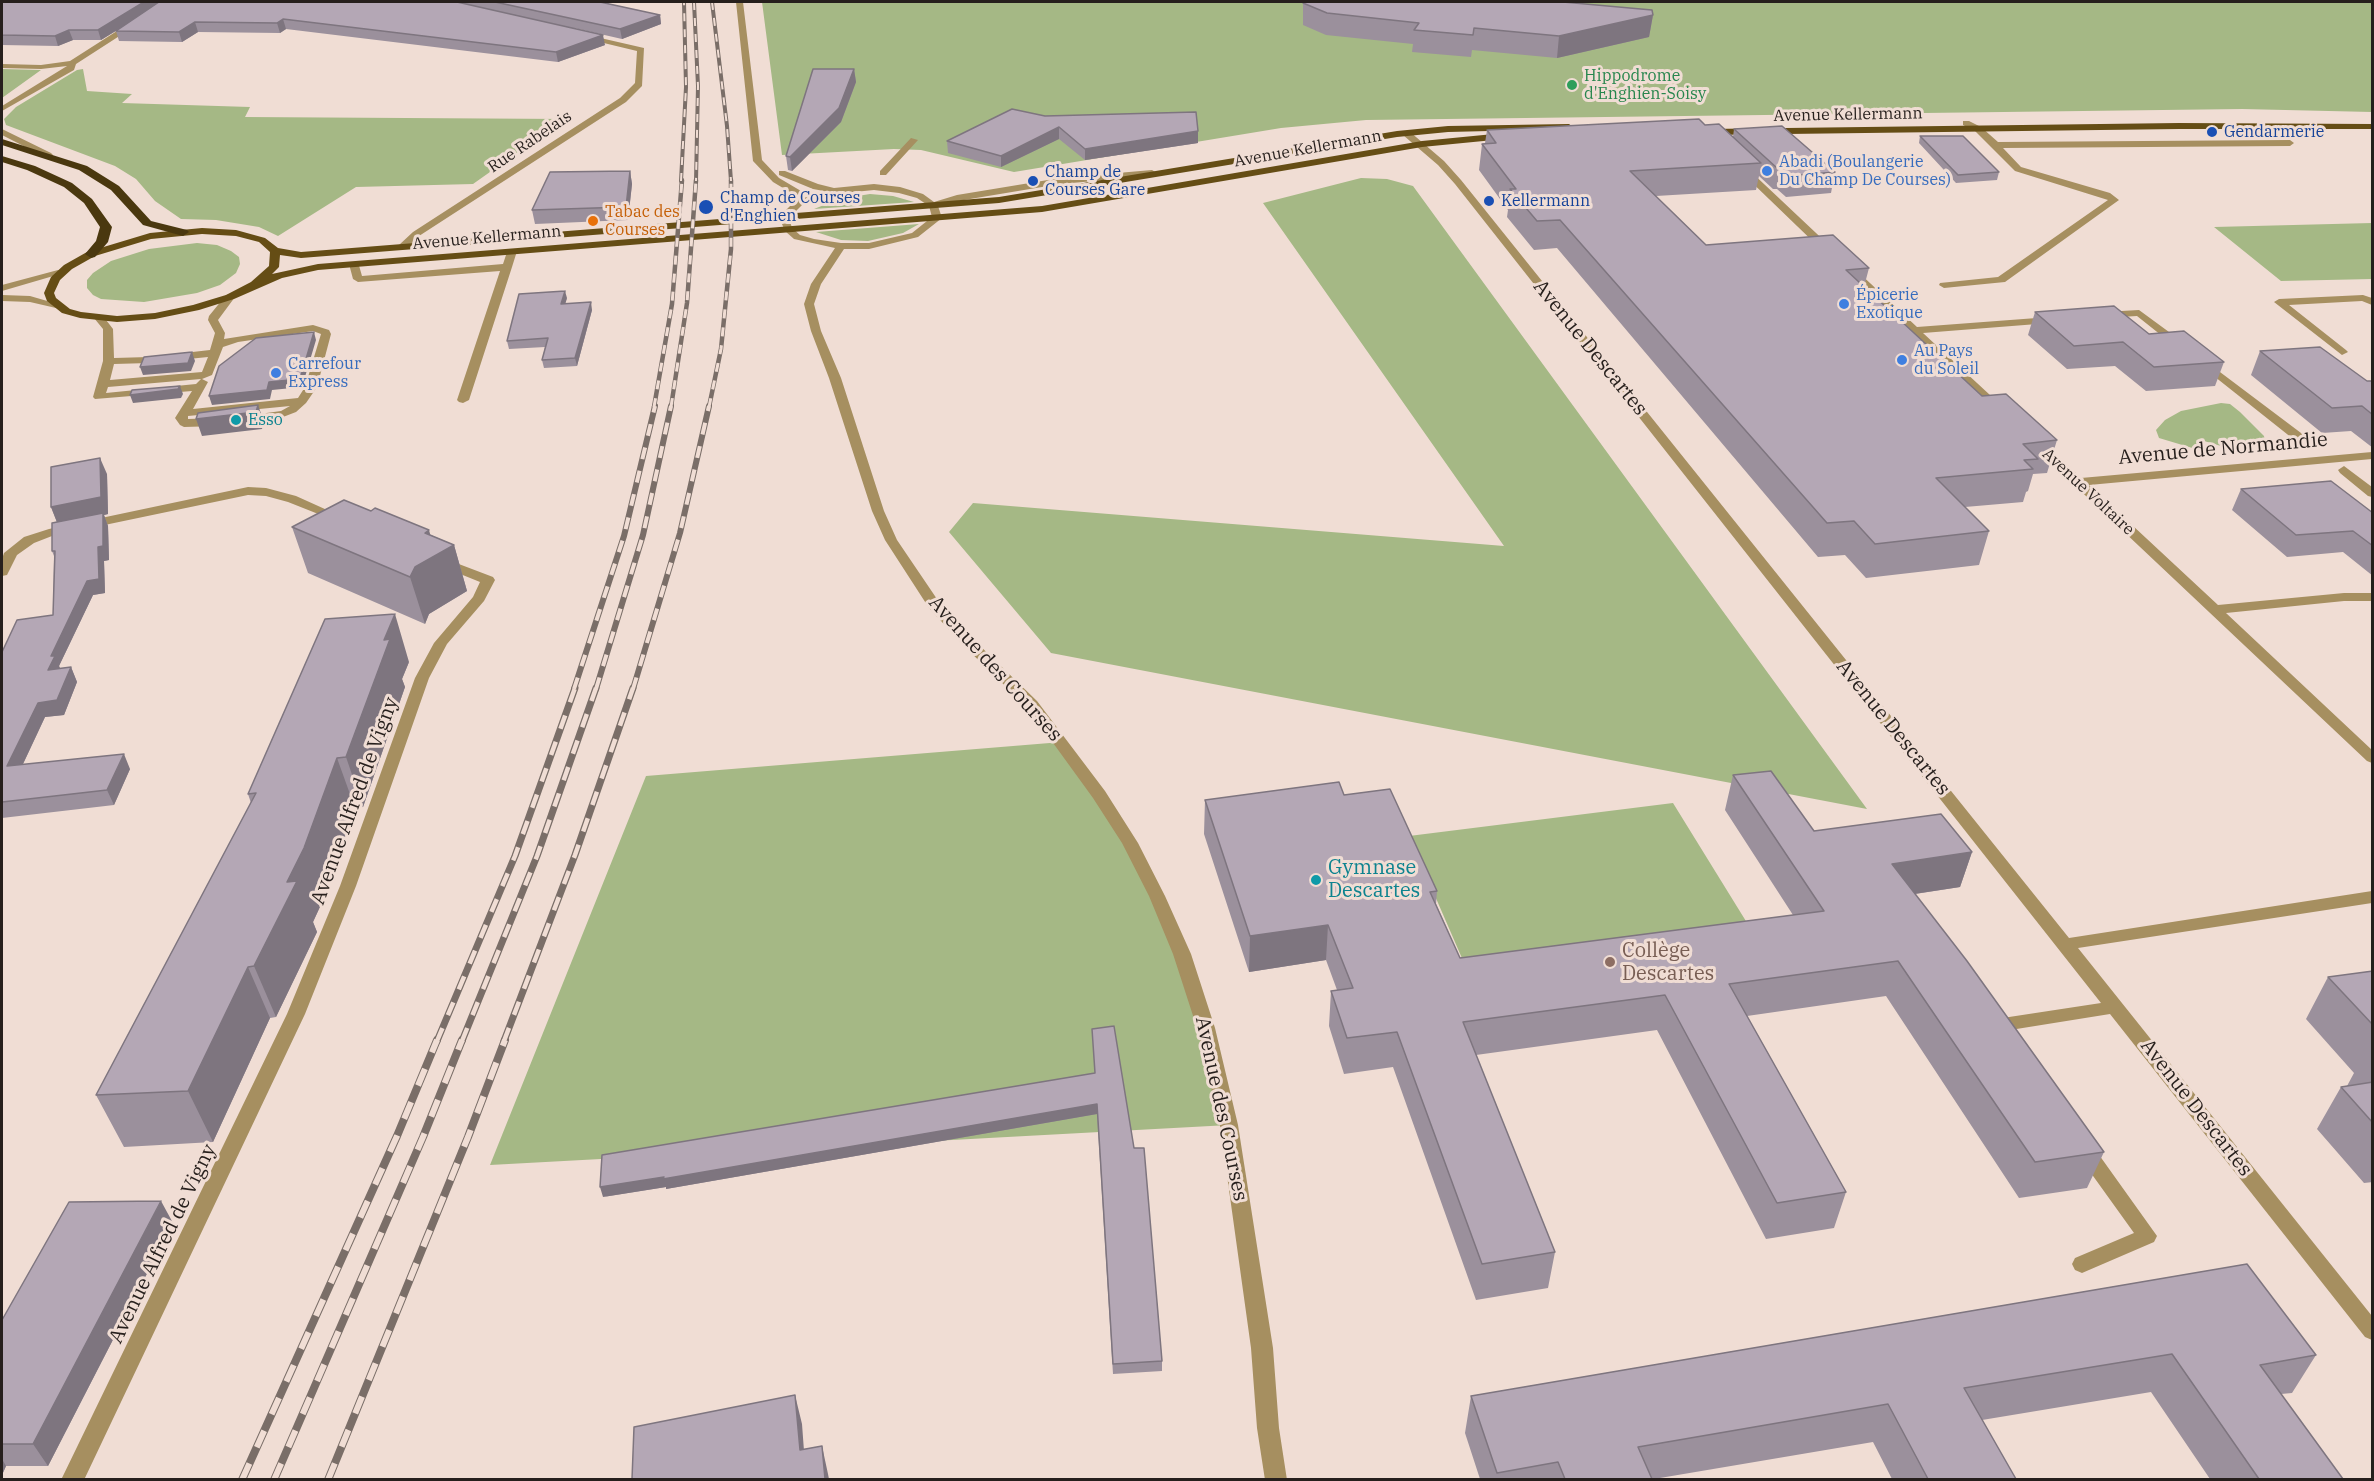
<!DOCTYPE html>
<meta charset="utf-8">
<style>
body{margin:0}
#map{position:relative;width:2374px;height:1481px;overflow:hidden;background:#f0ddd4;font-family:"IBM Plex Serif",serif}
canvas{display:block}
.frame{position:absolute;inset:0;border:3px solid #261f1c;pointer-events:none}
</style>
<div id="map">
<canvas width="2374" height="1481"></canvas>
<div class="frame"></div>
</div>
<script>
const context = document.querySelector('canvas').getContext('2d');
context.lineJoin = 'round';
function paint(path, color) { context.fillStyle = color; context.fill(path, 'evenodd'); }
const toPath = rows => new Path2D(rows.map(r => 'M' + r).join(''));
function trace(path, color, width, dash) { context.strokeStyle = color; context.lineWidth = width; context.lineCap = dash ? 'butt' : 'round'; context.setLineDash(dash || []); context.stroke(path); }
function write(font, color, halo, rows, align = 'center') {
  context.font = font + ' "IBM Plex Serif",serif'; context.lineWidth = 6; context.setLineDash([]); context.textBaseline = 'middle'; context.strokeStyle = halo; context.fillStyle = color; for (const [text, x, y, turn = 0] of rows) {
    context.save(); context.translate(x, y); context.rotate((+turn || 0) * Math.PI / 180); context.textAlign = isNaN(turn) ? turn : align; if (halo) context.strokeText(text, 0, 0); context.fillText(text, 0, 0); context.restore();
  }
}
const green = toPath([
 [762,2,2372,2,2372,112,2242,109,1366,120,1281,128,1014,172,921,150,894,149,782,155],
 [2,69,41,70,2,98],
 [83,69,87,91,132,94,122,103,250,107,245,117,565,119,473,184,356,187,278,236,259,227,216,220,181,219,155,201,136,179,115,166,6,125,4,119,16,107,77,70],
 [1361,178,1387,179,1413,186,1867,809,1051,653,949,532,973,503,1504,546,1263,203],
 [870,194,893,196,914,202,814,209,839,199],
 [2372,223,2372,279,2281,281,2214,227],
 [919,224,903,233,868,241,841,240,816,232],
 [197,243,217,245,231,251,239,257,240,264,236,273,220,285,197,293,144,302,101,299,93,295,87,288,87,280,93,273,111,261,149,249],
 [2221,403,2230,404,2240,412,2264,436,2265,442,2221,446,2204,441,2199,450,2159,438,2156,430,2165,420,2181,411],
 [1062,742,1157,896,1229,1125,490,1165,646,776],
 [1673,803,1757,939,1471,979,1409,836]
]);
const minor = toPath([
 [736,2,743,2,762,160,779,178,801,191,803,198,824,191,813,189,779,175,779,171,785,171,818,184,834,188,874,184,900,187,923,194,934,202,957,195,1060,178,1152,170,1157,173,1152,176,1060,184,958,201,938,206,942,218,918,237,869,249,844,249,821,284,814,304,821,331,841,378,884,511,897,540,939,602,976,642,1037,701,1105,791,1138,843,1165,896,1191,954,1215,1028,1238,1125,1273,1348,1279,1428,1287,1480,1265,1480,1257,1428,1251,1348,1220,1125,1197,1028,1173,954,1149,896,1122,843,1093,798,1027,707,966,648,929,608,885,540,872,511,829,378,811,331,804,304,811,284,835,248,794,239,785,231,779,217,794,202,793,194,773,182,753,161,736,2],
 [874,190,899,193,917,198,929,206,932,217,912,233,869,243,841,243,814,239,800,235,792,228,789,218,802,205,834,194,874,190],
 [131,22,138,24,76,64,74,70,2,111,2,106,67,66,41,69,2,68,2,64,41,65,70,61,131,22],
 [583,34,644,48,642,86,626,102,419,236,407,249,399,249,399,245,413,232,620,98,635,83,637,51,583,38,583,34],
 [1963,121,1969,121,1981,127,1998,142,2290,140,2294,143,2290,146,2003,148,2021,167,2110,193,2119,200,2005,282,1944,288,1939,285,1940,283,1998,277,2108,200,2015,171,1975,131,1963,125,1963,121],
 [2,129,51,153,53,155,45,157,2,135,2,129],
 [1403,131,1409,131,1444,161,1461,180,2069,938,2372,891,2372,903,2078,948,2372,1316,2372,1340,2365,1337,2110,1014,2004,1031,1997,1035,1991,1033,1987,1026,1990,1021,1996,1019,2101,1003,1455,184,1438,165,1403,135,1403,131],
 [911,138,918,140,886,175,880,175,880,171,911,138],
 [1741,168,1747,168,1833,249,1833,253,1825,253,1741,172,1741,168],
 [508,249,517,251,512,267,469,400,463,403,459,402,457,400,500,271,358,282,353,279,349,264,358,262,362,276,503,264,508,249],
 [1847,269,1855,269,1917,327,2050,317,2055,320,2050,323,1923,333,2004,408,2006,410,2000,413,1996,412,1847,273,1847,269],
 [58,270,67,272,2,291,2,285,58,270],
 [230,294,235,297,218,320,225,333,224,339,313,325,329,330,331,334,317,387,306,403,296,412,283,417,242,423,236,419,238,417,281,411,290,406,188,416,188,419,218,418,224,422,218,426,184,427,180,425,175,418,192,391,95,399,93,397,103,361,103,329,94,318,95,316,103,316,113,329,114,358,149,357,210,350,215,333,208,320,209,316,226,295,230,294],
 [313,331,321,334,305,387,298,398,193,409,208,382,202,379,212,375,223,347,238,342,313,331],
 [208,357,202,372,110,380,114,364,149,363,208,357],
 [201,379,196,384,106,393,108,387,201,379],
 [2,295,30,296,61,305,56,308,30,302,2,301,2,295],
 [2363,295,2372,298,2372,305,2362,301,2289,305,2346,350,2348,352,2342,355,2274,302,2279,299,2363,295],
 [2139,310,2184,343,2184,347,2176,347,2137,316,2104,318,2099,315,2104,312,2139,310],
 [2204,360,2305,436,2305,442,2297,442,2200,365,2198,363,2204,360],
 [2038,440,2042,441,2081,478,2372,452,2372,459,2089,485,2218,605,2344,593,2372,593,2372,601,2344,601,2226,613,2372,750,2372,763,2367,761,2034,447,2032,444,2038,440],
 [2344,466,2372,487,2372,497,2368,496,2340,473,2338,470,2344,466],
 [248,487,266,488,296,496,347,519,341,523,288,502,266,496,248,495,52,536,34,543,17,555,7,575,2,576,2,559,4,553,24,537,49,529,248,487],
 [443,558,493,577,495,580,484,601,447,644,429,678,356,886,305,1014,84,1480,61,1480,287,1014,340,886,415,678,434,643,473,597,480,582,438,565,436,562,443,558],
 [2085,1142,2092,1145,2157,1236,2154,1242,2082,1273,2075,1270,2072,1264,2075,1258,2134,1233,2078,1155,2075,1150,2078,1145,2085,1142]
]);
const major = toPath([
 [2179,123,2372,124,2372,129,2179,129,1708,135,1704,132,1708,129,2179,123],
 [1569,124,1573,127,1572,129,1448,132,1397,137,999,203,301,258,280,255,279,267,272,274,318,264,1042,206,1422,141,1504,133,1508,136,1504,139,1422,147,1042,212,318,270,282,278,234,299,199,310,155,319,117,322,80,318,62,313,47,301,44,293,51,277,64,265,87,252,150,233,202,228,236,230,265,238,278,248,301,252,999,197,1397,131,1448,126,1569,124],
 [202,234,236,236,259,242,270,252,269,266,251,282,226,295,193,305,155,313,117,316,81,312,70,309,56,298,54,293,60,280,72,269,95,256,151,239,202,234]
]);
const highway = toPath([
 [2,139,87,166,119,186,151,221,187,230,189,232,183,236,143,225,111,190,79,170,2,145,2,139],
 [2,156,35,166,72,183,92,199,112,227,108,242,95,257,91,258,85,254,96,241,100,227,84,203,64,187,27,170,2,162,2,156]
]);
const railFar4 = toPath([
 [694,2,698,86,696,181],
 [712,2,727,126,731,181],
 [681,181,686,87,684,2]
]);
const railFar3 = toPath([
 [654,407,672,304,682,180],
 [671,407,687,303,696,180],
 [709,407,721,349,731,249,731,180]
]);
const railFar2 = toPath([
 [574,689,624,536,655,406],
 [596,689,643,535,671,406],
 [633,689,680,533,709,406]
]);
const railFar1 = toPath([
 [437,1041,515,856,575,688],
 [462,1041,537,856,596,688],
 [504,1041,575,855,633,688]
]);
const rail = toPath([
 [242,1480,397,1136,437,1040],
 [274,1480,423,1137,462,1040],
 [328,1480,468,1137,505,1040]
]);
const wall = toPath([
 [2,2,600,2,660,15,661,24,622,39,574,28,605,45,558,62,286,29,280,33,198,32,182,42,119,41,116,31,101,40,73,40,58,46,2,45],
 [1303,3,1653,15,1649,37,1557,58,1472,50,1471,57,1412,52,1413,44,1326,35,1303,25],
 [854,69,856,82,841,122,792,171,788,170,786,156],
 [1045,116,1198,131,1198,143,1085,160,1059,139,1001,167,948,153,947,141],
 [1705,125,1733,137,1734,129,1835,172,1831,193,1786,197,1777,189,1773,189,1759,176,1756,190,1656,196,1706,245,1869,268,1864,287,1982,396,2057,440,2047,473,2033,474,2028,491,2026,492,2023,502,1965,507,1989,531,1979,565,1866,578,1845,555,1818,557,1557,248,1534,250,1507,217,1508,210,1479,170,1482,144,1485,143,1487,130],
 [1920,136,1999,172,1997,180,1956,183,1919,143],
 [630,171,632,184,628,220,535,224,532,210],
 [567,298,565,303,592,310,577,366,544,368,542,360,545,347,509,349,507,341],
 [2035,312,2149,334,2224,362,2215,386,2146,391,2115,366,2067,369,2028,335],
 [2260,351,2367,381,2373,381,2373,448,2351,431,2322,433,2251,375],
 [107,474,108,514,104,515,108,526,109,560,104,561,105,593,93,595,59,666,60,669,71,667,77,682,64,715,45,717,23,764,130,769,114,805,2,818,2,652,53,615,54,556,52,551,57,522,51,507],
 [2241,489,2373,513,2373,576,2343,552,2287,557,2232,510],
 [292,527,431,535,454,545,467,591,429,614,425,624,308,573],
 [409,662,402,679,405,687,363,807,355,808,324,898,313,922,317,932,276,1017,270,1018,213,1142,124,1147,96,1095,251,803,248,794],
 [1733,775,1814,831,1972,852,1960,887,1915,894,2104,1152,2087,1188,2019,1198,1886,996,1747,1016,1846,1192,1834,1228,1766,1239,1657,1030,1476,1055,1555,1252,1548,1288,1476,1300,1393,1067,1344,1074,1329,1026,1331,991,1337,990,1326,960,1249,972,1204,834,1205,800,1344,795,1437,891,1436,904,1460,958,1793,915,1725,810],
 [2373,971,2373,1182,2364,1183,2317,1129,2341,1087,2347,1086,2354,1073,2306,1019,2328,977],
 [1095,1073,1162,1361,1162,1371,1113,1374,1097,1114,666,1189,666,1187,603,1197],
 [173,1223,48,1466,6,1466,2,1475,2,1320],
 [2247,1264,2316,1355,2292,1393,2281,1394,2343,1479,2210,1479,2151,1392,1982,1420,2016,1479,1892,1479,1873,1442,1654,1479,1480,1479,1465,1433,1471,1396]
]);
const shadedWall = toPath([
 [144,2,162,2,101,40,98,30],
 [660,15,661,24,622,39,620,29],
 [1653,15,1649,37,1557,58,1559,36],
 [283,19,286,29,280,33,277,23],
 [195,22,198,32,182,42,179,32],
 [69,30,73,40,58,46,55,36],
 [603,35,605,45,558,62,556,52],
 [854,69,856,82,841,122,792,171,790,157],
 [1059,127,1059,139,1001,167,1001,156],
 [1198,131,1198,143,1085,160,1085,149],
 [630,171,632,184,628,220,626,207],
 [565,291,567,298,563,312,561,304],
 [591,302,592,310,577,366,575,358],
 [314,332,316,340,302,387,272,390,270,399,212,405,209,396,269,382],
 [192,352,195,361,191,371,143,375,140,367],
 [180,386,183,394,181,398,133,403,130,395],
 [258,405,264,422,262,429,202,436,196,419],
 [100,458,107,474,108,514,104,515,108,526,109,560,104,561,105,593,93,595,59,666,61,670,48,670,51,656,58,525,51,507],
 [429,530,436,555,454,545,467,591,429,614,425,624,410,577,425,533],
 [395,614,409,662,402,679,405,687,363,807,346,757,384,640],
 [71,667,77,682,64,715,45,717,15,781,7,766,38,703],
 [124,754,130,769,114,805,107,790],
 [337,758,355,808,324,898,313,922,317,932,276,1017,254,966],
 [1972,852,1960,887,1881,899,1892,864],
 [1328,925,1326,960,1249,972,1250,936],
 [248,967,270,1018,213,1142,188,1091],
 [1097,1104,1097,1114,666,1189,666,1187,603,1197,600,1187],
 [161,1201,173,1223,48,1466,33,1444],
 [795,1395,802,1424,806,1478,800,1450],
 [822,1446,828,1474,829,1479,825,1479],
 [2,1459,6,1466,2,1475]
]);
const building = toPath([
 [2,2,144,2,98,30,69,30,55,36,2,35,2,2],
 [159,2,457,2,603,35,556,52,283,19,277,23,195,22,179,32,116,31,159,2],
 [495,2,600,2,660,15,620,29,495,2],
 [1305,2,1563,2,1652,10,1653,15,1559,36,1474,28,1473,35,1414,30,1419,23,1327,13,1303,3,1305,2],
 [813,69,854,69,839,108,790,157,786,156,813,69],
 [1012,109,1045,116,1196,112,1198,131,1085,149,1059,127,1001,156,947,141,1012,109],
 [1699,119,1705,125,1719,124,1761,163,1630,171,1706,245,1833,235,1869,268,1846,270,1982,396,2006,394,2057,440,2023,444,2038,459,2024,460,2033,469,1936,478,1989,531,1875,544,1854,521,1827,523,1560,220,1537,221,1510,189,1516,189,1482,144,1496,143,1487,130,1699,119],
 [1782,126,1835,172,1790,176,1781,168,1777,168,1734,129,1782,126],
 [1920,136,1963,136,1999,172,1958,175,1920,136],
 [630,171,626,207,532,210,550,172,630,171],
 [565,291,561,304,591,302,575,358,542,360,548,338,507,341,519,294,565,291],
 [2114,306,2149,334,2184,331,2224,362,2154,367,2123,342,2074,346,2035,312,2114,306],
 [314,332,300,379,269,382,267,390,209,396,219,366,256,338,314,332],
 [2320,347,2367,381,2373,381,2373,415,2362,406,2332,408,2260,351,2320,347],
 [192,352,188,363,140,367,144,357,192,352],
 [180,386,178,389,130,395,132,390,180,386],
 [258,405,256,412,196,419,198,413,258,405],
 [100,458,101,497,51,507,51,467,100,458],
 [2331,481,2373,513,2373,546,2353,531,2296,535,2241,489,2331,481],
 [344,500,371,511,375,508,429,530,425,533,454,545,415,567,410,577,292,527,344,500],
 [103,513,103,546,98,547,99,579,87,581,51,656,55,656,48,670,71,667,57,700,38,703,7,766,124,754,107,790,2,802,2,652,17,620,53,615,55,551,52,551,52,523,103,513],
 [395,614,384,640,390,639,346,757,337,758,304,848,287,882,297,881,254,966,248,967,188,1091,96,1095,256,793,248,794,325,619,395,614],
 [1771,771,1814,831,1941,814,1972,852,1892,864,1967,961,2104,1152,2035,1162,1898,961,1729,984,1846,1192,1777,1203,1665,995,1463,1022,1555,1252,1482,1264,1397,1032,1347,1038,1331,991,1353,988,1328,925,1250,936,1205,800,1339,782,1344,795,1390,789,1437,891,1430,892,1460,958,1824,911,1733,775,1771,771],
 [2373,971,2373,1025,2328,977,2373,971],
 [1114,1026,1134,1148,1144,1148,1162,1361,1113,1364,1097,1104,663,1179,664,1177,600,1187,602,1155,1095,1073,1092,1029,1114,1026],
 [2373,1082,2373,1123,2341,1087,2373,1082],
 [161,1201,33,1444,2,1444,2,1320,69,1202,161,1201],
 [2247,1264,2316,1355,2260,1365,2343,1479,2259,1479,2172,1354,1964,1388,2016,1479,1928,1479,1888,1404,1638,1447,1652,1479,1565,1479,1558,1462,1497,1473,1471,1396,2247,1264],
 [795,1395,800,1450,822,1446,825,1479,632,1479,634,1427,795,1395]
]);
const markers = [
 [1572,85,6,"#2e9e5b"],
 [2212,132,6,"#1a4fb4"],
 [1767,171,6,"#3f7fe0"],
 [1033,181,6,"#1a4fb4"],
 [1489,201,6,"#1a4fb4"],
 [706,207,8,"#1a4fb4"],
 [593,221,6,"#e8710a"],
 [1844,304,6,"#3f7fe0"],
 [1902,360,6,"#3f7fe0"],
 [276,373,6,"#3f7fe0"],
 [236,420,6,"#0f9aa8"],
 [1316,880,6,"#0f9aa8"],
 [1610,962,6,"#8d6e63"]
];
const farLeisurenames = [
 ["Hippodrome",1584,76],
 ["d'Enghien-Soisy",1584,94]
];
const farStreetnames = [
 ["Avenue Kellermann",1848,115,-1],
 ["Rue Rabelais",530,142,-34],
 ["Avenue Kellermann",1308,149,-10],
 ["Avenue Kellermann",487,238,-5],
 ["Avenue Voltaire",2088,492,43]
];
const farTransitnames = [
 ["Gendarmerie",2224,132],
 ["Champ de",1045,172],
 ["Courses Gare",1045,190],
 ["Champ de Courses",720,198],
 ["d'Enghien",720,216],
 ["Kellermann",1501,201]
];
const farShopnames = [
 ["Abadi (Boulangerie",1779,162],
 ["Du Champ De Courses)",1779,180],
 ["Épicerie",1856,295],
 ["Exotique",1856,313],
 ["Au Pays",1914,351],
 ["du Soleil",1914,369],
 ["Carrefour",288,364],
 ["Express",288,382]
];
const farFoodnames = [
 ["Tabac des",605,212],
 ["Courses",605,230]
];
const farCulturenames = [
 ["Esso",248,420]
];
const streetNames = [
 ["Avenue Descartes",1590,348,51],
 ["Avenue de Normandie",2223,449,-5],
 ["Avenue des Courses",995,669,48],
 ["Avenue Descartes",1893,728,51],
 ["Avenue Alfred de Vigny",355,801,-70],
 ["Avenue Descartes",2196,1108,52],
 ["Avenue des Courses",1221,1109,78],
 ["Avenue Alfred de Vigny",163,1244,-64]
];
const cultureNames = [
 ["Gymnase",1328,868],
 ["Descartes",1328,891]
];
const educationNames = [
 ["Collège",1622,951],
 ["Descartes",1622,974]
];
paint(green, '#a5b885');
paint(minor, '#a68f60');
paint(major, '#654d15');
paint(highway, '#4a380f');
trace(railFar4, '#7a6e68', 4);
trace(railFar3, '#7a6e68', 4.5);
trace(railFar2, '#7a6e68', 6);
trace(railFar1, '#7a6e68', 7);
trace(rail, '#7a6e68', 8);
trace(railFar4, '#f0ddd4', 2, [8]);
trace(railFar3, '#f0ddd4', 3, [9]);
trace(railFar2, '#f0ddd4', 4, [12]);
trace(railFar1, '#f0ddd4', 4.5, [14]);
trace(rail, '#f0ddd4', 6, [18]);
paint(wall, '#9b909c');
paint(shadedWall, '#7e757f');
paint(building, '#b4a7b5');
trace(building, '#7e757f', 1.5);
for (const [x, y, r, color] of markers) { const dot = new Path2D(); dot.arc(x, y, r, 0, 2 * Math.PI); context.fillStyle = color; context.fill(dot); trace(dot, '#f0ddd4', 2); }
write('16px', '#27864d', '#f0ddd4', farLeisurenames, 'left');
write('16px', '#261f1c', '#f0ddd4', farStreetnames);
write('16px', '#164399', '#f0ddd4', farTransitnames, 'left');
write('16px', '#366cbe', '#f0ddd4', farShopnames, 'left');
write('16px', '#c56008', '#f0ddd4', farFoodnames, 'left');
write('16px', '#0d838f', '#f0ddd4', farCulturenames, 'left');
write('20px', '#261f1c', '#f0ddd4', streetNames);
write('20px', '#0d838f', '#f0ddd4', cultureNames, 'left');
write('20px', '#785e54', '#f0ddd4', educationNames, 'left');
</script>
